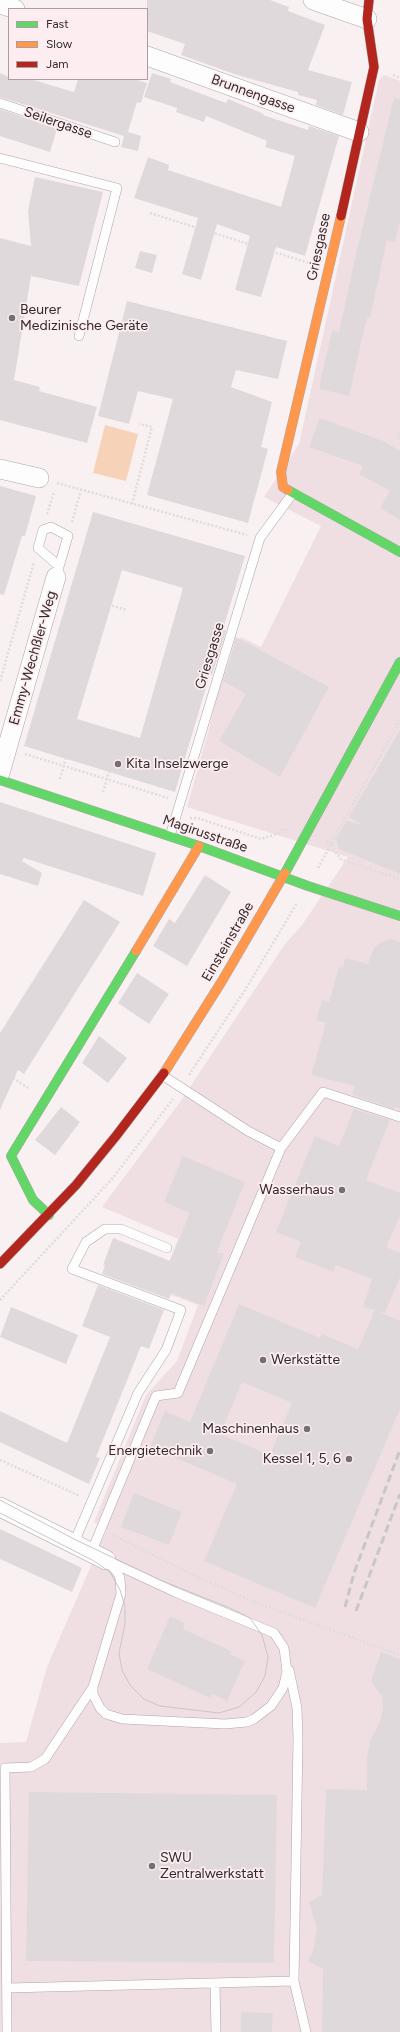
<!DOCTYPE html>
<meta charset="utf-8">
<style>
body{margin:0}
#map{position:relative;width:400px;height:2032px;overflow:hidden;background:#f9f0f2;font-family:Figtree,sans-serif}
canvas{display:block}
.legend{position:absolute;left:8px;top:8px;width:140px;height:72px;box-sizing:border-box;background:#fdecf0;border:1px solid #ab9ea1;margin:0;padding:5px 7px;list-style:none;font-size:12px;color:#302a2b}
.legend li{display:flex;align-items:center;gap:8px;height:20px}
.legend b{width:20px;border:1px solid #ab9ea1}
</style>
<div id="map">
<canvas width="400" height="2032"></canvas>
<ul class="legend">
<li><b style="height:5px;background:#63d668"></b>Fast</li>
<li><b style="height:5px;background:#ff974d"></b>Slow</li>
<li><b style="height:5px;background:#b3261e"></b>Jam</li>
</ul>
</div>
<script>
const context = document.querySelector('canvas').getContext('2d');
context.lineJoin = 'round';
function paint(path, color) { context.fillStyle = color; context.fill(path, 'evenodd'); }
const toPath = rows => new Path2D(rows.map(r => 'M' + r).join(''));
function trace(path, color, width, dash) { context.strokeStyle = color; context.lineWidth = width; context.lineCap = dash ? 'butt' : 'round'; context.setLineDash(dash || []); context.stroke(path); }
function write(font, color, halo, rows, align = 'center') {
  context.font = font + ' Figtree,sans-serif'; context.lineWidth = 3.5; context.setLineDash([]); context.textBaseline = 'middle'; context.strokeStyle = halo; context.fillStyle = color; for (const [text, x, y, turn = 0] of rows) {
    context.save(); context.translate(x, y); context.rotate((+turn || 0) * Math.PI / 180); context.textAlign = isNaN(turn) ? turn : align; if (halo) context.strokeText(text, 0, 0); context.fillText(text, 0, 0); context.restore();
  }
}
const built = toPath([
 [384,75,400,81,400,2032,0,2032,0,1743,26,1742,47,1667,107,1529,94,1522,146,1395,177,1361,198,1305,158,1290,178,1239,102,1207,180,1102,285,944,302,925,348,857,187,807,211,721,220,680,241,637,261,647,321,526,264,497,299,444,379,80]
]);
const green = toPath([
 [105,425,138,434,126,481,93,473]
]);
const building = toPath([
 [147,0,270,0,289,7,288,11,325,25,308,70,352,82,343,115,316,105,317,100,298,95,298,92,237,75,181,55,185,44,147,31],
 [0,73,9,77,9,79,30,79,74,92,78,79,134,79,147,83,141,103,137,102,128,132,141,136,138,151,121,147,124,136,0,97],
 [152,73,171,79,170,82,226,103,228,99,264,114,263,115,308,130,309,126,339,136,305,256,276,247,261,297,235,290,250,236,217,224,201,280,182,274,198,218,134,198,148,157,169,165,168,170,281,207,295,156,265,147,267,141,206,116,204,122,176,112,177,108,144,97],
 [394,98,400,99,400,223,395,242,387,240,370,318,367,317,349,396,320,389,320,382,332,331,339,332,358,246],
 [0,109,57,129,50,152,0,136],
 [35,177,103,192,79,286,31,276,14,380,40,387,39,391,97,407,87,443,0,420,0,238,31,246,28,211],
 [140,251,157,255,152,273,135,268],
 [127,301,287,341,278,379,236,370,231,387,272,402,261,447,268,449,248,523,147,495,173,399,138,391,129,424,98,416],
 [320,418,383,441,400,451,400,520,380,508,390,491,359,474,363,466,309,447],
 [0,486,36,496,25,536,22,536,4,595,0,594],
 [93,512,245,556,223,629,226,631,212,675,210,674,175,792,24,746],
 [122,570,183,588,140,738,77,719],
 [236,637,329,687,280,777,219,741,246,694,223,681],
 [400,730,400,874,339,849,336,839,347,821,363,825,349,817],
 [0,802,156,853,143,896,24,858,22,861,42,873,38,886,0,874],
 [205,875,231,892,187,966,153,946,169,919,175,923],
 [84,900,120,922,24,1074,18,1070,0,1110,0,1033],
 [390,939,400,942,400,1109,395,1107,394,1109,359,1097,352,1094,355,1086,311,1075,326,1023,316,1020,322,1000,329,1002,339,967,343,968,345,958,368,964,374,948,379,943],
 [137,973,169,994,149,1024,118,1003],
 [99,1036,127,1058,108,1083,82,1063],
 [61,1107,80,1122,55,1155,35,1140],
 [354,1109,390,1120,366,1180,400,1193,400,1216,386,1247,400,1253,400,1277,385,1313,363,1307,372,1279,336,1265,333,1272,295,1257,301,1242,276,1232,315,1136,339,1146],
 [183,1156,245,1182,217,1252,224,1254,204,1306,171,1293,169,1299,102,1274,105,1265,103,1265,113,1238,170,1261,190,1213,164,1202],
 [98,1285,164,1310,149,1349,141,1346,96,1457,100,1458,89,1484,0,1442,0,1411,67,1443,110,1337,82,1326],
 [239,1304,320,1338,322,1334,358,1349,375,1310,400,1321,400,1409,315,1608,204,1561,237,1484,150,1447,165,1411,190,1422],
 [242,1382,292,1403,270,1455,220,1434],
 [11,1307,78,1335,66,1364,0,1337],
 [134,1493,182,1512,169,1545,121,1527],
 [0,1529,82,1568,72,1592,0,1559],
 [170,1616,185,1623,183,1629,231,1651,229,1654,245,1661,227,1701,212,1694,210,1698,147,1669],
 [381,1652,400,1659,400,2032,322,2032,323,1969,308,1961,313,1951,317,1929,309,1902,322,1895,326,1789,367,1790,367,1759,370,1741,380,1722,383,1708,382,1696,371,1681],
 [29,1792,277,1795,274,1963,26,1961],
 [241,2012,273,2013,272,2032,241,2032]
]);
const path = toPath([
 [393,75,400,78],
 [150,213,309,263],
 [400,431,397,437,400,439],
 [57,483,247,535],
 [132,504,152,427,139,424],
 [47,514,54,492],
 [72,522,81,490],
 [70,593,127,610],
 [0,681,34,562],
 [25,754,168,798],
 [60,779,66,758],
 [103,792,109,772],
 [190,818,197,818,261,839,277,834,283,829,287,830],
 [326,842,332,843,334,851,342,860,400,879],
 [318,868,400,720],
 [0,1069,28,1088],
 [189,1075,245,990,297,903],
 [0,1300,112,1179,173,1099],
 [0,1460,80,1496],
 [113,1535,193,1575,257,1603,400,1655]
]);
const lane = toPath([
 [0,103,115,142],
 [0,158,117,188,79,336],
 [56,577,68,536,51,527,43,530,38,548,59,566],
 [170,836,260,538,293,493],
 [281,1148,323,1092,400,1117],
 [73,1545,138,1393,166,1350,181,1310,72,1269,86,1242,105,1229,121,1229,167,1248],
 [91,1553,156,1396,178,1393,281,1148,248,1131,162,1075],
 [106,1560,175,1592,274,1633,284,1648,287,1672,283,1688,271,1706,254,1719,247,1722,225,1724,122,1719,106,1714,100,1708,93,1694,93,1687,121,1594,120,1578,117,1572,106,1560],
 [289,1670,297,1708,298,1739,294,1981,306,2032],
 [215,1983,216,2032],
 [7,1988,294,1981],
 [7,2032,5,1768,31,1767,45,1759,93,1687]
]);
const street = toPath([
 [313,0,367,19],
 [0,4,15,9],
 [147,56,359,132],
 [0,469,39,478],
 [0,773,56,577],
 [0,1507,106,1560]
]);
const fast = toPath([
 [288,490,400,552],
 [0,780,199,846,308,886,400,916],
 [285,873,400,662],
 [49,1215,33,1200,11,1156,136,951]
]);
const slow = toPath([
 [288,490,283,487,281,472,341,216],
 [136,951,199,846],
 [164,1073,222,981,285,873]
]);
const jam = toPath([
 [341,216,374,67,367,19,369,0],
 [0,1264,76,1185,116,1136,164,1073]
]);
const tram = toPath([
 [0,1500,76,1540,160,1580,230,1608,250,1618,262,1635,268,1657,265,1676,256,1692,239,1707,219,1713,160,1706,144,1699,130,1685,122,1670,119,1653,125,1624,125,1606,120,1590,110,1572,94,1561,0,1513]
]);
const rail = toPath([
 [345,1607,354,1573,400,1450],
 [356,1611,400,1494]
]);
const markers = [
 [12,318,4,"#766f71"],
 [118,764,4,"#766f71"],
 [342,1190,4,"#766f71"],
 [263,1360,4,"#766f71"],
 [307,1429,4,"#766f71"],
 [210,1451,4,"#766f71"],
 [349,1459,4,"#766f71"],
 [152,1866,4,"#766f71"]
];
const streetNames = [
 ["Brunnengasse",253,94,20],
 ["Seilergasse",58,123,19],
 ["Griesgasse",319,247,-78],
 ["Griesgasse",210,656,-73],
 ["Emmy-Wechßler-Weg",33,658,-74],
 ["Magirusstraße",205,834,19],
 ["Einsteinstraße",228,942,-60]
];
const poiNames = [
 ["Beurer",20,310],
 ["Medizinische Geräte",20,326],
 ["Kita Inselzwerge",126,764],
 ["Wasserhaus",334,1190,"right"],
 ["Werkstätte",271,1360],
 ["Maschinenhaus",299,1429,"right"],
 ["Energietechnik",202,1451,"right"],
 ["Kessel 1, 5, 6",341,1459,"right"],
 ["SWU",160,1858],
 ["Zentralwerkstatt",160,1874]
];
paint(built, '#f0dfe2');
paint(green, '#f6d2b8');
paint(building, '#e0d9dc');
trace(lane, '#ada6a8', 10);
trace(street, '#ada6a8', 20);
trace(fast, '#ada6a8', 10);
trace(slow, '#ada6a8', 10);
trace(jam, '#ada6a8', 10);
trace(path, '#dfdcdd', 2.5, [2, 2]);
trace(lane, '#fefdfd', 9);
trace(street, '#fefdfd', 19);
trace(fast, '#63d668', 9);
trace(slow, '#ff974d', 9);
trace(jam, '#b3261e', 9);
trace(tram, '#c9c6c7', 1);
trace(rail, '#c9c6c7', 3, [8, 4]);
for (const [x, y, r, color] of markers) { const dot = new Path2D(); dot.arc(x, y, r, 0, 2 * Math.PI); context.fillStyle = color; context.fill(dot); trace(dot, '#fdecf0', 1.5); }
write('14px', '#302a2b', '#fdecf0', streetNames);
write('14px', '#302a2b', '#fdecf0', poiNames, 'left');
</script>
